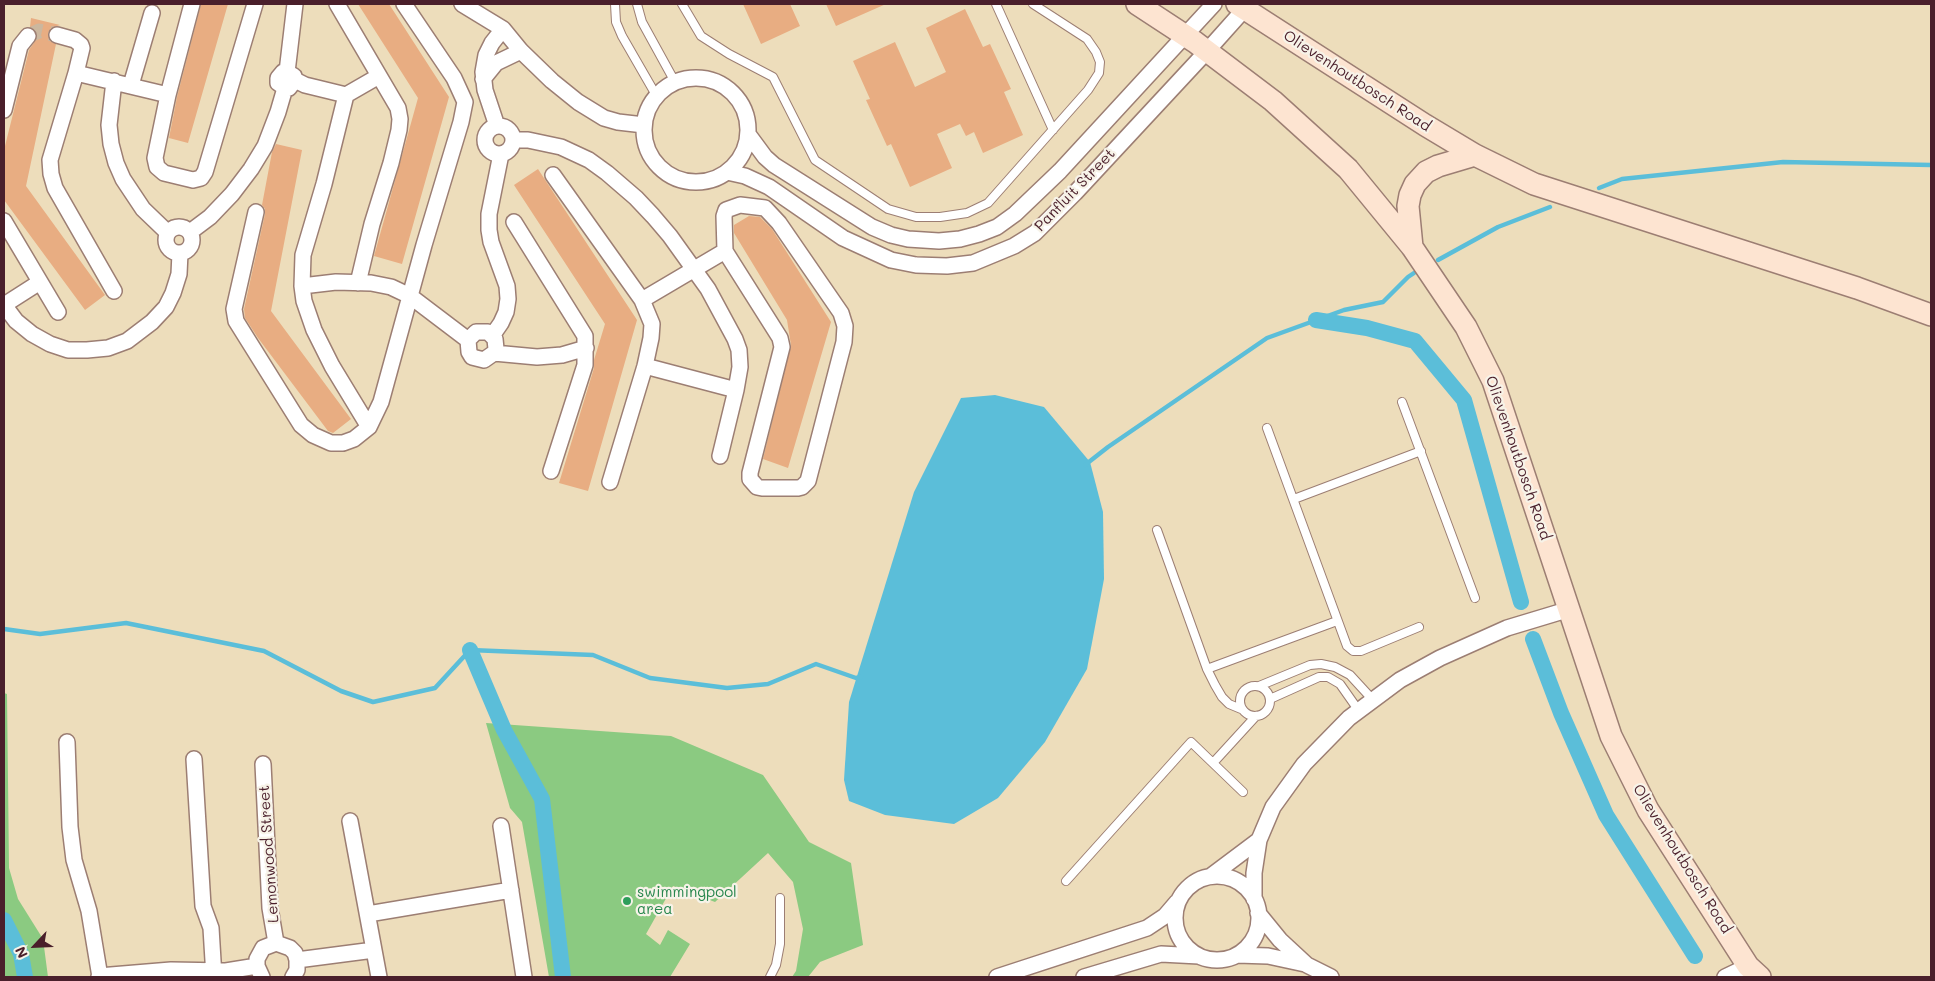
<!DOCTYPE html>
<style>
body{margin:0}
#map{position:relative;width:1935px;height:981px;overflow:hidden;background:#edddbb;font-family:Mali,sans-serif}
canvas{display:block}
.frame{position:absolute;inset:0;border:5px solid #4a1f2b;pointer-events:none}
.north{position:absolute;left:10px;top:921px;width:50px;height:50px;-webkit-text-stroke:4px #f7f3e8;paint-order:stroke;rotate:245deg;font-size:14px;font-weight:700;line-height:20px;text-align:center;color:#4a1f2b}
.north::after{content:'';display:block;margin:auto;width:18px;height:22px;background:#4a1f2b;clip-path:polygon(50% 0,100% 100%,50% 72%,0 100%)}
</style>
<div id="map">
<canvas width="1935" height="981"></canvas>
<div class="frame"></div>
<div class="north">N</div>
</div>
<script>
const context = document.querySelector('canvas').getContext('2d');
context.lineJoin = 'round';
function paint(path, color) { context.fillStyle = color; context.fill(path, 'evenodd'); }
const toPath = rows => new Path2D(rows.map(r => 'M' + r).join(''));
function trace(path, color, width, dash) { context.strokeStyle = color; context.lineWidth = width; context.lineCap = dash ? 'butt' : 'round'; context.setLineDash(dash || []); context.stroke(path); }
function write(font, color, halo, rows, align = 'center') {
  context.font = font + ' Mali,sans-serif'; context.lineWidth = 4.5; context.setLineDash([]); context.textBaseline = 'middle'; context.strokeStyle = halo; context.fillStyle = color; for (const [text, x, y, turn = 0] of rows) {
    context.save(); context.translate(x, y); context.rotate((+turn || 0) * Math.PI / 180); context.textAlign = isNaN(turn) ? turn : align; if (halo) context.strokeText(text, 0, 0); context.fillText(text, 0, 0); context.restore();
  }
}
const green = toPath([
 [4,693,7,694,9,868,18,899,43,939,48,977,4,977],
 [486,723,671,736,763,775,809,842,851,863,863,945,820,962,808,977,792,977,796,971,803,929,793,882,768,853,715,902,673,886,646,934,660,945,668,930,690,944,670,977,549,977,522,822,510,808]
]);
const water = toPath([
 [995,395,1044,407,1090,462,1103,512,1104,579,1087,669,1045,742,998,798,954,824,885,815,849,801,844,780,849,702,914,492,961,398]
]);
const stream = toPath([
 [1599,188,1622,179,1783,162,1931,165],
 [1438,260,1498,227,1550,207],
 [1085,465,1108,447,1267,338,1344,310,1383,302,1408,277,1414,273],
 [4,629,40,634,126,623,264,651,341,691,373,702,435,688,470,650,593,655,650,678,727,688,768,684,816,664,856,678,861,677]
]);
const canal = toPath([
 [1316,320,1367,328,1415,341,1464,400,1521,602],
 [1533,639,1561,713,1606,815,1695,956],
 [470,650,504,730,542,799,563,977],
 [4,920,21,954,25,977]
]);
const building = toPath([
 [201,4,228,4,188,143,169,138,177,97],
 [358,4,389,4,449,97,402,264,374,256,418,98],
 [743,4,790,4,800,26,761,44],
 [826,4,886,4,836,26],
 [965,9,983,47,990,44,1011,89,1004,92,1023,135,983,153,974,132,966,136,960,124,937,134,952,168,910,187,891,144,887,146,866,100,870,99,853,61,895,42,915,87,946,72,926,28],
 [31,18,60,25,51,28,48,33,50,41,56,44,26,186,105,295,85,310,4,200,4,150,29,50,37,38,36,32,30,27],
 [276,144,302,150,271,311,351,419,333,433,328,431,258,338,245,318,244,309,265,214,265,209,262,205,272,152],
 [538,169,637,320,588,491,559,483,594,368,594,360,605,324,514,185],
 [749,216,760,217,772,229,831,322,788,468,763,459,791,345,787,320,734,233,734,225]
]);
const minorTunnel = toPath([
 [28,36,39,31,57,35]
]);
const service = toPath([
 [615,4,616,22,622,36,656,95],
 [637,4,642,22,675,82],
 [682,4,701,36,729,54,773,77,815,160,888,209,916,217,940,217,967,213,988,203,1088,90,1099,73,1100,62,1096,52,1087,39,1033,4],
 [996,4,1053,130],
 [1402,402,1475,598],
 [1267,428,1347,646,1353,651,1361,651,1419,627],
 [1294,499,1421,451],
 [1157,530,1207,669,1215,685,1222,697,1229,704,1241,709],
 [1207,669,1337,621],
 '1240 701a15 15 0 1 1 30 0a15 15 0 1 1-30 0Z',
 [1259,686,1310,665,1321,664,1335,667,1350,675,1373,700],
 [1270,699,1319,677,1328,677,1340,684,1359,711],
 [1213,763,1256,716],
 [1066,881,1191,742,1243,792],
 [770,977,776,965,780,944,780,898]
]);
const minor = toPath([
 [192,4,168,95,155,158,157,167,164,173,193,180,201,178,205,172,255,4],
 [337,4,398,108,400,119,399,130,391,163,372,224,358,283],
 [462,4,503,29,521,51,552,81,578,102,604,118,618,122,644,125],
 [57,35,75,40,81,45,82,48,76,73,168,95],
 [287,72,295,4],
 [76,73,50,160,51,174,55,188,114,291],
 '644 130a52 52 0 1 1 104 0a52 52 0 1 1-104 0Z',
 [483,79,496,63,521,51],
 [295,80,289,88,285,88,278,83,278,78,283,72,287,72,294,76,295,80,305,85,346,95,379,76],
 [114,81,109,125,111,144,116,163,123,179,143,209,168,233],
 [131,85,152,13],
 [346,95,324,184,303,255,302,286,304,301,314,330,332,366,369,427],
 [4,110,20,46,28,36],
 [497,126,485,90,483,72,486,55,492,43,503,29],
 '485 140a14 14 0 1 1 28 0a14 14 0 1 1-28 0Z',
 [748,134,765,157,774,165,872,227,891,235,908,239,939,241,960,239,979,234,997,227,1015,214,1060,171,1214,4],
 [513,140,528,140,561,147,589,160,607,173,636,198,653,216,670,236,708,289,735,339,739,350,740,367,736,390,720,456],
 [727,172,745,176,769,187,843,238,891,260,916,265,947,266,973,263,1014,246,1035,233,1075,193,1207,51,1249,4],
 [553,175,642,300,652,324,651,338,645,366,610,482],
 [740,205,765,208,779,223,841,313,845,326,844,342,838,365,808,481,802,487,798,488,762,488,757,487,750,479,750,473,782,347,780,338,725,251,724,216,726,210,740,205],
 [256,212,234,309,236,321,301,425,313,435,331,443,343,443,354,439,369,427,381,402,424,245,461,122,465,102,454,78,404,4],
 [4,221,58,312],
 [514,222,585,336,585,365,551,471],
 '166 240a13 13 0 1 1 26 0a13 13 0 1 1-26 0Z',
 [190,232,210,217,232,194,251,169,265,146,278,112,285,88],
 [302,286,336,282,371,283,391,287,410,296,468,340],
 [642,300,725,251],
 [4,305,16,321,32,334,50,344,68,350,87,350,108,348,127,341,152,322,166,307,173,293,179,274,180,253],
 [4,305,40,282],
 [492,336,501,323,506,312,508,299,507,286,491,242,489,230,489,214,501,154],
 [494,353,496,349,495,339,488,332,476,332,468,340,469,352,472,357,484,360,494,353,537,357,562,355,586,348],
 [645,366,736,390],
 [67,742,70,827,74,860,89,911,100,977],
 [194,759,203,906,211,928,214,977],
 [263,764,270,908,276,943],
 [350,821,379,977],
 [501,826,524,977],
 [1211,876,1259,840],
 '1175 918a42 42 0 1 1 84 0a42 42 0 1 1-84 0Z',
 [1254,899,1254,873,1259,840,1273,807,1304,764,1349,718,1400,680,1440,658,1507,628,1570,609],
 [1258,913,1280,940,1307,965,1331,977],
 [368,914,511,890],
 [1237,955,1268,956,1305,964],
 [297,960,374,950],
 [99,976,171,970,226,971,257,966],
 [262,977,257,966,257,959,263,948,276,943,290,948,295,953,297,960,297,970,293,977],
 [997,977,1147,928,1165,916,1177,902],
 [1084,977,1161,954,1199,956],
 [1725,977,1748,966]
]);
const secondary = toPath([
 [1137,4,1195,42,1273,101,1348,169,1412,247,1466,327,1493,381,1611,736,1648,810,1748,966,1760,977],
 [1237,4,1425,125,1475,155,1534,184,1857,288,1931,315],
 [1412,247,1408,206,1410,195,1415,184,1426,172,1438,166,1475,155]
]);
const markers = [
 [627,901,5,"#2e9e5b"]
];
const streetNames = [
 ["Olievenhoutbosch Road",1357,81,33],
 ["Panfluit Street",1075,190,-46],
 ["Olievenhoutbosch Road",1518,458,71],
 ["Lemonwood Street",269,854,-94],
 ["Olievenhoutbosch Road",1682,859,58]
];
const leisureNames = [
 ["swimmingpool",637,892],
 ["area",637,909]
];
paint(green, '#8bca81');
paint(water, '#5bbed9');
trace(stream, '#5bbed9', 4.5);
trace(canal, '#5bbed9', 16);
paint(building, '#e8ad82');
trace(minorTunnel, '#ccb79e', 15, [15, 8]);
trace(service, '#9c7e73', 10);
trace(minor, '#9c7e73', 18);
trace(secondary, '#9c7e73', 24);
trace(service, '#fff', 8);
trace(minor, '#fff', 15);
trace(secondary, '#fde4d1', 21);
for (const [x, y, r, color] of markers) { const dot = new Path2D(); dot.arc(x, y, r, 0, 2 * Math.PI); context.fillStyle = color; context.fill(dot); trace(dot, '#f7f3e8', 2); }
write('15px', '#4a1f2b', '#f7f3e8', streetNames);
write('15px', '#27864d', '#f7f3e8', leisureNames, 'left');
</script>
